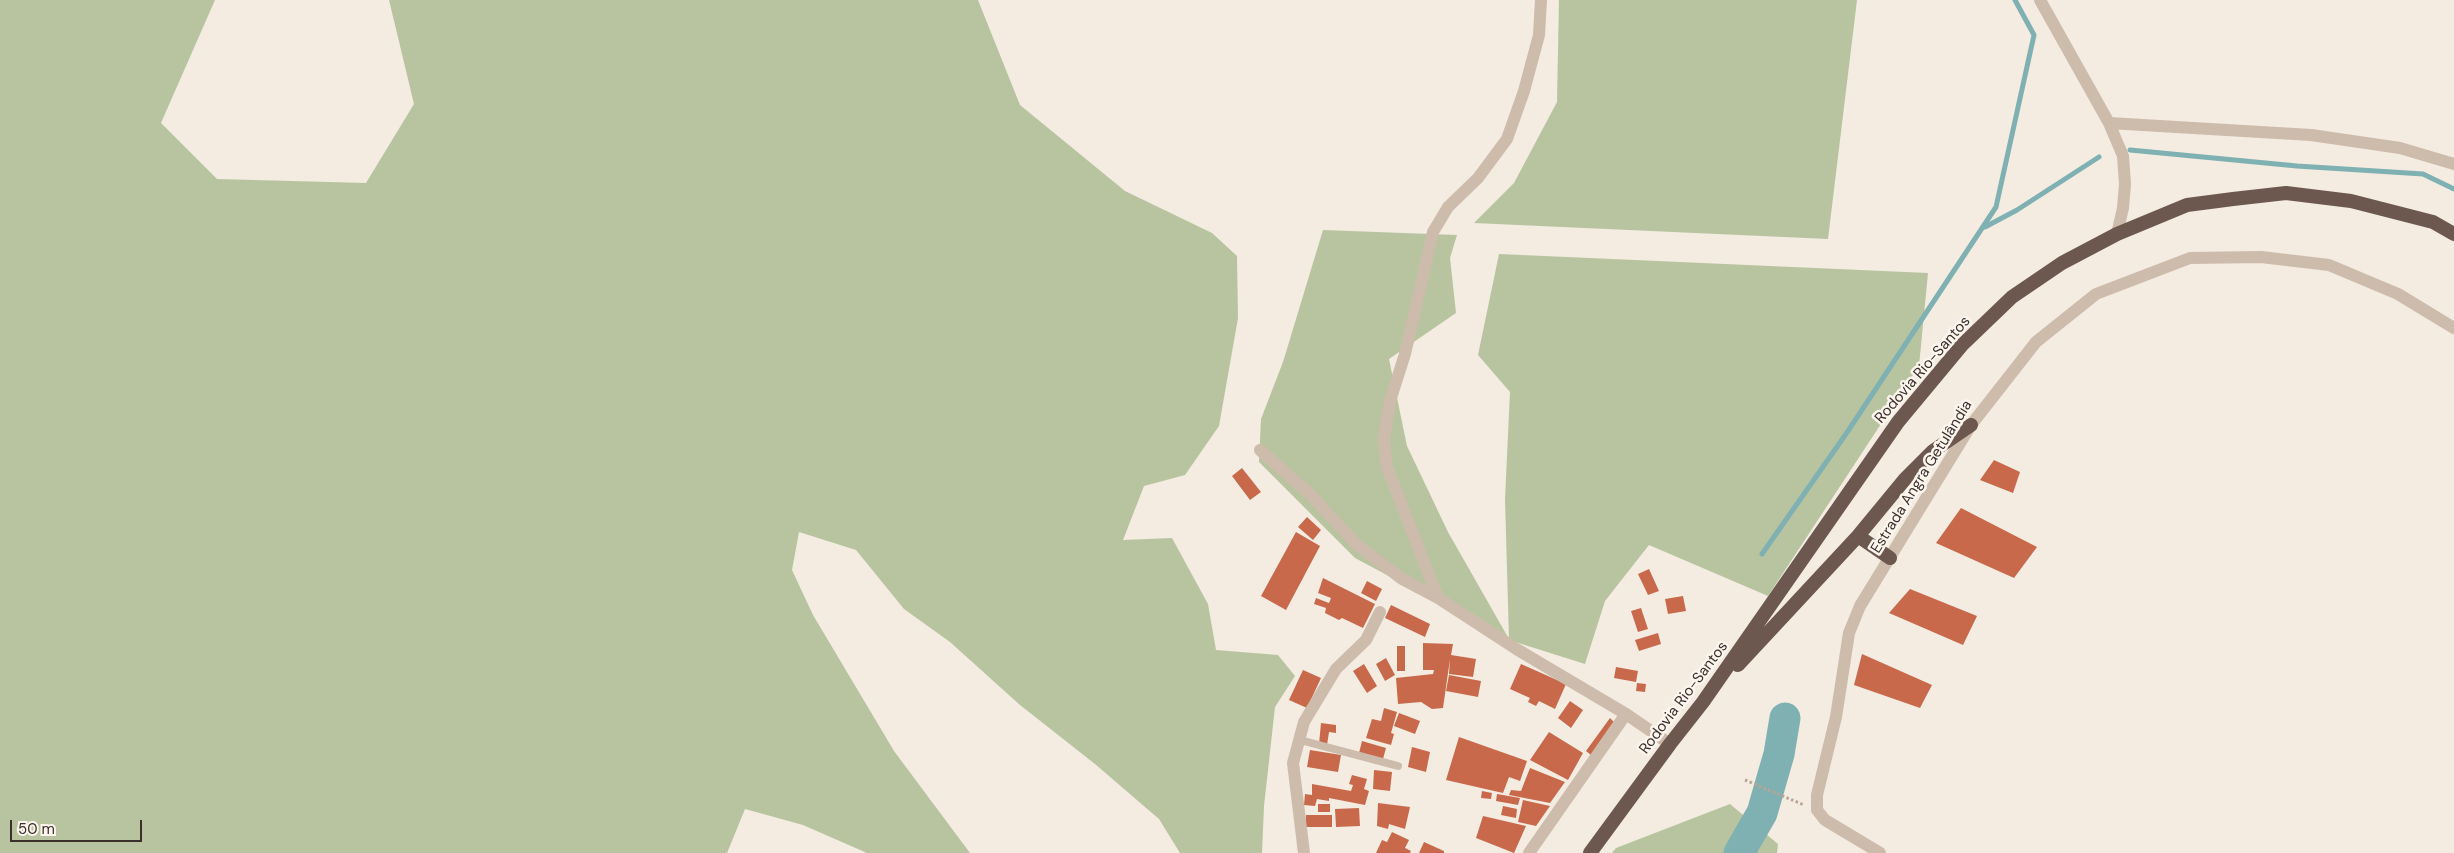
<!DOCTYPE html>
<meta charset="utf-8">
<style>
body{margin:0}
#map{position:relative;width:2454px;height:853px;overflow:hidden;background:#f4ebe1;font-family:"DM Sans",sans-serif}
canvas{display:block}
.scale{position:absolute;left:10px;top:820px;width:132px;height:22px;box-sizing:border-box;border:2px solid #3b302b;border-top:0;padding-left:6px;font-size:15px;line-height:18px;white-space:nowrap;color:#3b302b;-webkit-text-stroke:4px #fbf5ee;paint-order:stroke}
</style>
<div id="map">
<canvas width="2454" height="853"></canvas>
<div class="scale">50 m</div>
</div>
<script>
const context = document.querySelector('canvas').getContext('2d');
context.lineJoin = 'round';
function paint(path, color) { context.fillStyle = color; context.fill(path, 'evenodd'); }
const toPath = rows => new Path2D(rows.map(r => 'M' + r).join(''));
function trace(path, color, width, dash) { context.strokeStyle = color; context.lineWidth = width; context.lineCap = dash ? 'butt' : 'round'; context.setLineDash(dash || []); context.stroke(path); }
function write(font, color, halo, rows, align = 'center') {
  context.font = font + ' "DM Sans",sans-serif'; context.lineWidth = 5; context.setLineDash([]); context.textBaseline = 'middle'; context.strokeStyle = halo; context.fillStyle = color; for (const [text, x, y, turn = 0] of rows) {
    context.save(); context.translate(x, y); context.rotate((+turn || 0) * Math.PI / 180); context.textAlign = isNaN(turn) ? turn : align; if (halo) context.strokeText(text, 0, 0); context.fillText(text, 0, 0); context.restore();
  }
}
const green = toPath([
 [0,0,215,0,161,123,217,179,366,183,414,104,389,0,978,0,1020,105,1125,191,1212,233,1237,256,1238,318,1219,426,1185,475,1144,486,1123,540,1172,538,1208,604,1216,650,1278,655,1295,676,1275,707,1264,806,1262,853,1180,853,1159,819,1095,764,1020,705,950,642,904,609,856,550,799,532,792,570,813,615,894,751,970,853,867,853,803,825,745,809,727,853,0,853],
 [1559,0,1857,0,1828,239,1474,223,1514,183,1557,102],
 [1323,230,1457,235,1450,258,1456,313,1389,359,1407,446,1448,532,1509,639,1505,499,1510,392,1478,355,1499,254,1928,273,1919,366,1768,596,1649,545,1605,601,1585,664,1509,640,1355,558,1259,462,1261,419,1283,362],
 [1730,804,1778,844,1777,853,1612,853,1616,848]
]);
const stream = toPath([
 [2130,150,2297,166,2423,174,2454,189],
 [1985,227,2017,210,2099,157],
 [1762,554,1848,431,1996,207,2034,35,2015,0]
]);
const river = toPath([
 [1739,853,1762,813,1779,754,1785,718]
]);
const building = toPath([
 [1994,460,2020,472,2013,493,1980,480],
 [1242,468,1261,492,1250,500,1232,476],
 [1961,508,2037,547,2014,578,1936,543],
 [1307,517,1321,530,1313,540,1298,527],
 [1296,532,1320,546,1286,610,1261,596],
 [1649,569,1659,591,1648,595,1638,574],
 [1323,578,1375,604,1363,628,1342,618,1339,620,1325,613,1326,608,1314,604,1316,598,1329,603,1331,598,1318,593],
 [1367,581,1382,589,1376,601,1361,593],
 [1910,589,1977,616,1963,645,1889,613],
 [1683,596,1686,611,1668,614,1665,599],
 [1391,605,1430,624,1425,637,1385,618],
 [1641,608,1648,629,1638,632,1631,611],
 [1658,633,1661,644,1639,651,1635,640],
 [1423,643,1453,644,1451,655,1476,659,1473,677,1449,674,1450,659,1443,708,1432,709,1421,702,1398,704,1396,678,1433,674,1434,670,1423,670],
 [1397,646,1405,646,1405,671,1397,671],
 [1862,654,1932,685,1920,708,1854,685],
 [1386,658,1395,675,1385,681,1376,664],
 [1364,664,1377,686,1367,693,1353,671],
 [1521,664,1566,684,1555,709,1539,701,1536,706,1528,702,1530,698,1510,689],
 [1616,667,1638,671,1636,682,1614,678],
 [1303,670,1321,678,1307,708,1289,700],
 [1449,675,1481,681,1478,697,1446,691],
 [1637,683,1646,684,1645,692,1636,691],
 [1570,701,1583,710,1571,728,1558,718],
 [1384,708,1397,712,1391,733,1394,734,1391,745,1366,738,1372,719,1381,721],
 [1399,713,1420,721,1415,734,1394,726],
 [1610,718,1615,723,1591,755,1586,751],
 [1321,723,1336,725,1336,733,1329,732,1327,745,1319,744],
 [1549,732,1583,753,1568,780,1530,760],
 [1459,737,1527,761,1520,781,1509,777,1503,793,1446,780],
 [1362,741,1386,748,1383,759,1359,753],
 [1412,747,1430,752,1426,772,1408,767],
 [1310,750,1341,755,1338,772,1307,767],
 [1530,768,1565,782,1550,803,1509,795,1511,790,1521,791],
 [1374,770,1392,772,1390,791,1373,789],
 [1352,775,1367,779,1364,789,1369,791,1365,805,1329,798,1329,801,1317,799,1315,806,1304,805,1305,794,1312,795,1312,784,1351,791,1353,785,1349,784],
 [1482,791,1492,793,1491,799,1481,798],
 [1497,794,1520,798,1518,805,1496,801],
 [1523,800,1550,806,1536,826,1518,822],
 [1378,803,1410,807,1405,829,1389,824,1388,829,1377,826],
 [1318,804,1330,804,1330,812,1318,812],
 [1503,806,1517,809,1516,818,1501,815],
 [1359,808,1360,826,1336,827,1335,809],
 [1306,815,1332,815,1332,827,1306,827],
 [1483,816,1526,826,1514,853,1476,838],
 [1392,832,1409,840,1405,848,1411,851,1410,853,1376,853,1382,840,1387,842],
 [1424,842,1444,851,1444,853,1419,853]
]);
const path = toPath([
 [1745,780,1804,805]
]);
const service = toPath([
 [1300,740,1398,766]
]);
const minor = toPath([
 [1541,0,1539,35,1524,91,1507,139,1478,178,1448,207,1433,232,1405,354,1390,401,1384,439,1387,467,1438,598,1518,650,1626,714],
 [2040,0,2109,123,2123,156,2125,184,2123,208,2117,234],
 [2109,123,2311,135,2400,148,2454,164],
 [1260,450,1311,495,1357,545,1402,579,1438,598],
 [1304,853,1293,763,1304,722,1336,669,1366,640,1380,612],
 [1529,853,1626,714,1670,744]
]);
const tertiary = toPath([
 [1880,853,1825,820,1817,810,1817,795,1836,717,1849,633,1860,606,1971,425,2036,342,2096,294,2190,258,2261,257,2329,265,2398,294,2454,328]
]);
const trunk = toPath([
 [1858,536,1890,558],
 [1738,665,1858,536,1905,479,1933,451,1971,425],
 [1590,853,1670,744,1703,702,1898,422,1962,345,2012,297,2062,263,2117,234,2187,205,2233,199,2286,193,2351,201,2433,222,2454,234]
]);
const streetNames = [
 ["Rodovia Rio-Santos",1923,370,-49],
 ["Estrada Angra Getulândia",1922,477,-58],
 ["Rodovia Rio-Santos",1684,698,-53]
];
paint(green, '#b8c4a0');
trace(stream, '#7fb0b2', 5);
trace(river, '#7fb0b2', 31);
paint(building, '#c8694b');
trace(path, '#b9a596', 3, [2.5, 2.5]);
trace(service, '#cdbbac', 8);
trace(minor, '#cdbbac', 12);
trace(tertiary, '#cdbbac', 12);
trace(trunk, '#6c584f', 14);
write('15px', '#3b302b', '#fbf5ee', streetNames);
</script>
